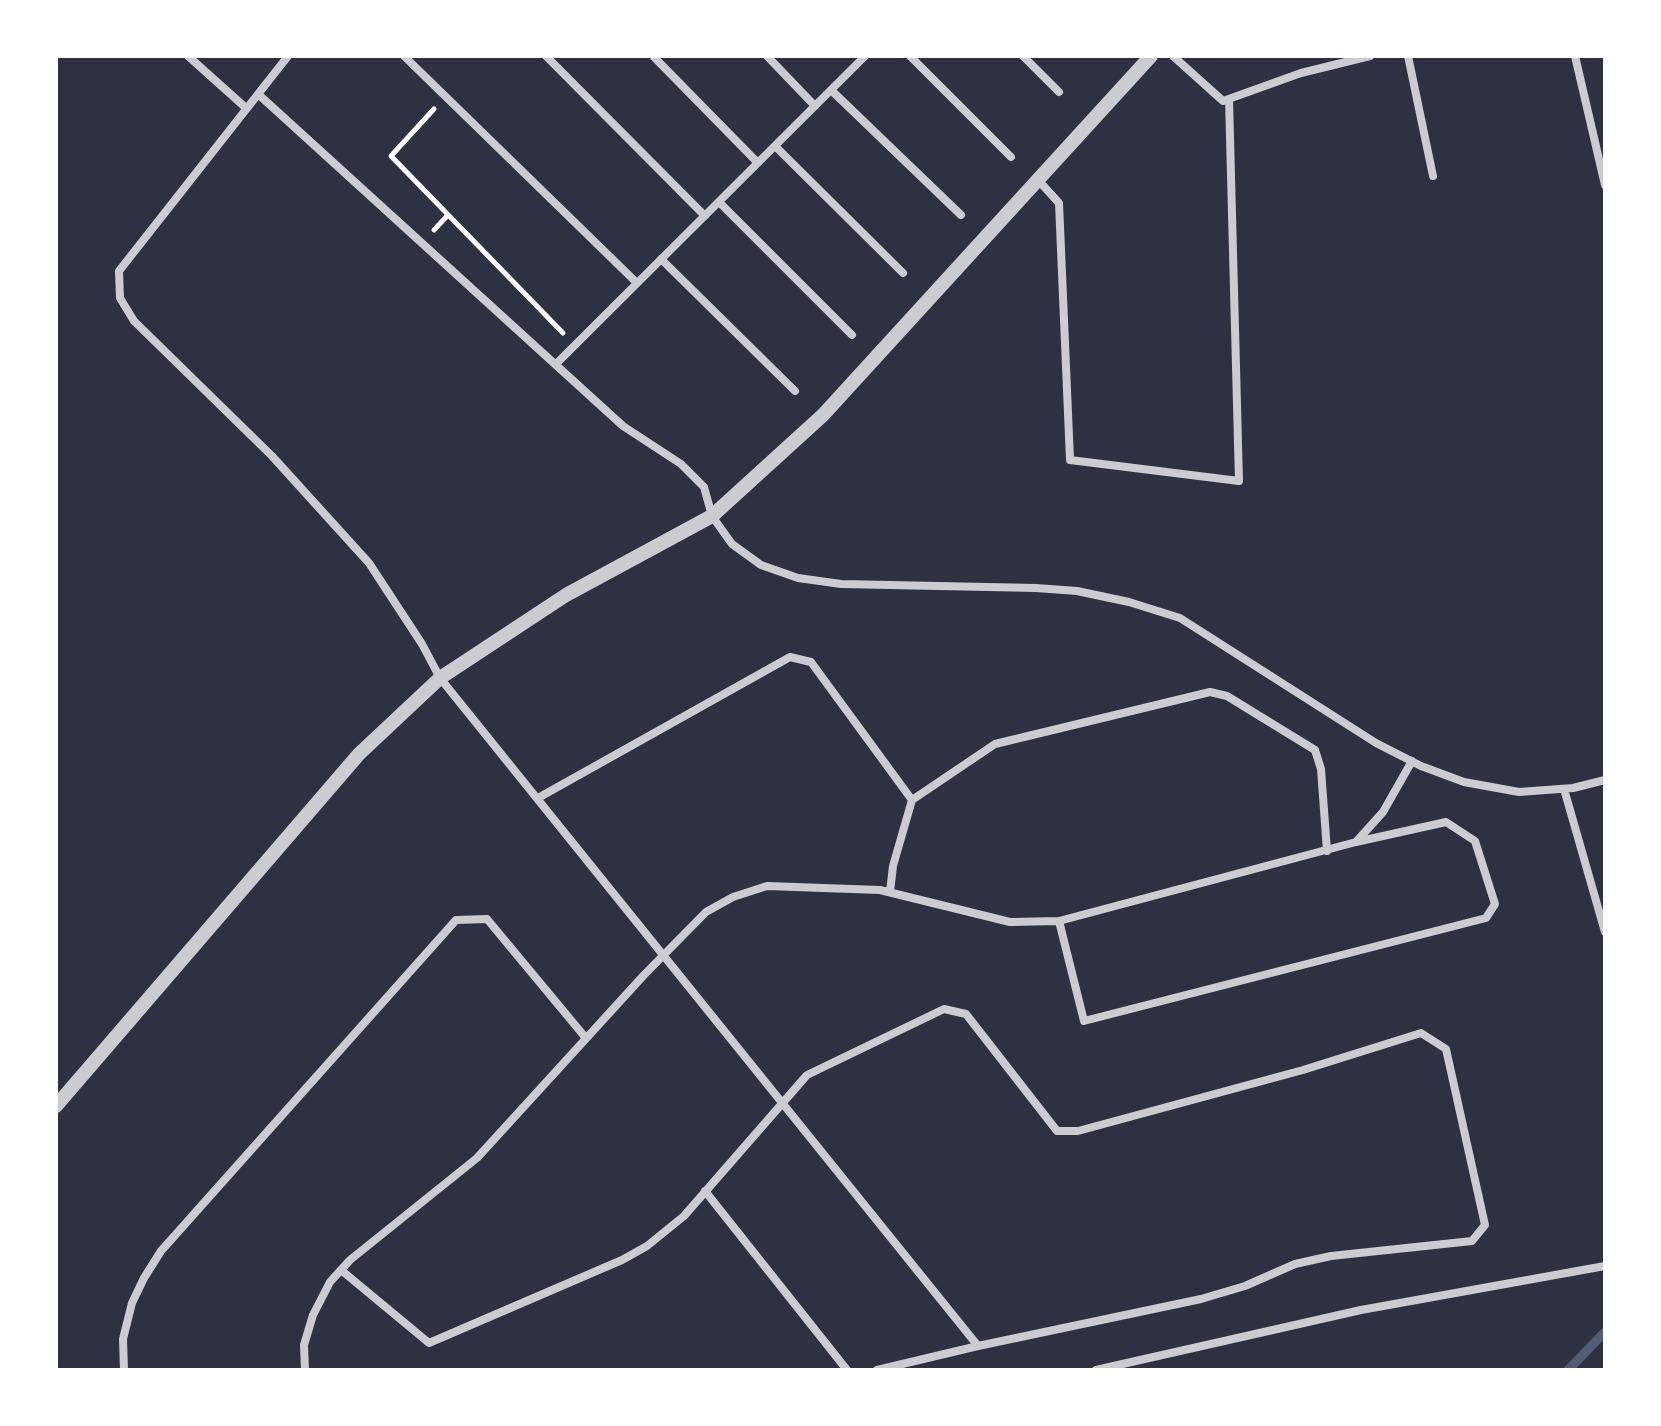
<!DOCTYPE html>
<style>
body{margin:0}
#map{position:relative;width:1661px;height:1426px;overflow:hidden;background:#2d3142;font-family:Inter,sans-serif}
canvas{display:block}
.frame{position:absolute;inset:0;border:58px solid #fff;pointer-events:none}
</style>
<div id="map">
<canvas width="1661" height="1426"></canvas>
<div class="frame"></div>
</div>
<script>
const context = document.querySelector('canvas').getContext('2d');
context.lineJoin = 'round';
const toPath = rows => new Path2D(rows.map(r => 'M' + r).join(''));
function trace(path, color, width, dash) { context.strokeStyle = color; context.lineWidth = width; context.lineCap = dash ? 'butt' : 'round'; context.setLineDash(dash || []); context.stroke(path); }
const stream = toPath([
 [1568,1370,1605,1332]
]);
const path = toPath([
 [434,109,391,156,563,333],
 [434,230,448,215]
]);
const minor = toPath([
 [188,56,246,108],
 [288,56,119,271,120,298,134,321,272,456,369,563,422,644,440,678,978,1346],
 [404,56,637,283],
 [546,56,705,216],
 [653,56,758,163],
 [767,56,815,106],
 [910,56,1011,157],
 [1023,56,1059,92],
 [1173,56,1223,101,1301,73,1370,56],
 [1408,56,1433,176],
 [1575,56,1605,185],
 [831,90,961,215],
 [258,94,623,426,681,464,704,487,712,516,732,544,761,565,798,578,841,584,1036,588,1077,591,1129,602,1180,618,1376,743,1421,766,1464,782,1519,792,1573,788,1605,780],
 [775,146,903,273],
 [1038,180,1059,203,1070,460,1239,481,1229,99],
 [719,202,852,335],
 [661,259,795,391],
 [557,363,865,56],
 [1564,789,1605,932],
 [538,798,790,657,811,662,912,800],
 [890,892,893,866,912,800,995,744,1210,692,1227,696,1315,750,1321,769,1327,851],
 [1059,921,1084,1021,1486,918,1495,904,1475,841,1446,822,1356,842],
 [705,1191,847,1370],
 [341,1270,429,1343,622,1260,647,1246,684,1216,807,1075,944,1009,966,1014,1057,1131,1078,1131,1303,1070,1421,1033,1446,1049,1485,1225,1472,1241,1331,1256,1295,1264,1245,1286,1201,1299,978,1346,877,1370],
 [124,1370,123,1339,132,1303,144,1278,161,1251,456,920,487,919,585,1037],
 [305,1370,304,1345,313,1315,330,1282,350,1260,477,1158,644,975,706,912,733,897,767,886,880,890,1010,922,1059,921,1356,842,1383,812,1412,761],
 [1096,1370,1361,1310,1605,1266]
]);
const tertiary = toPath([
 [56,1106,359,754,440,678,566,595,712,516,823,415,1151,56]
]);
trace(stream, '#4f5d75', 9);
trace(path, '#fff', 5);
trace(minor, '#caccd0', 8);
trace(tertiary, '#caccd0', 14);
</script>
